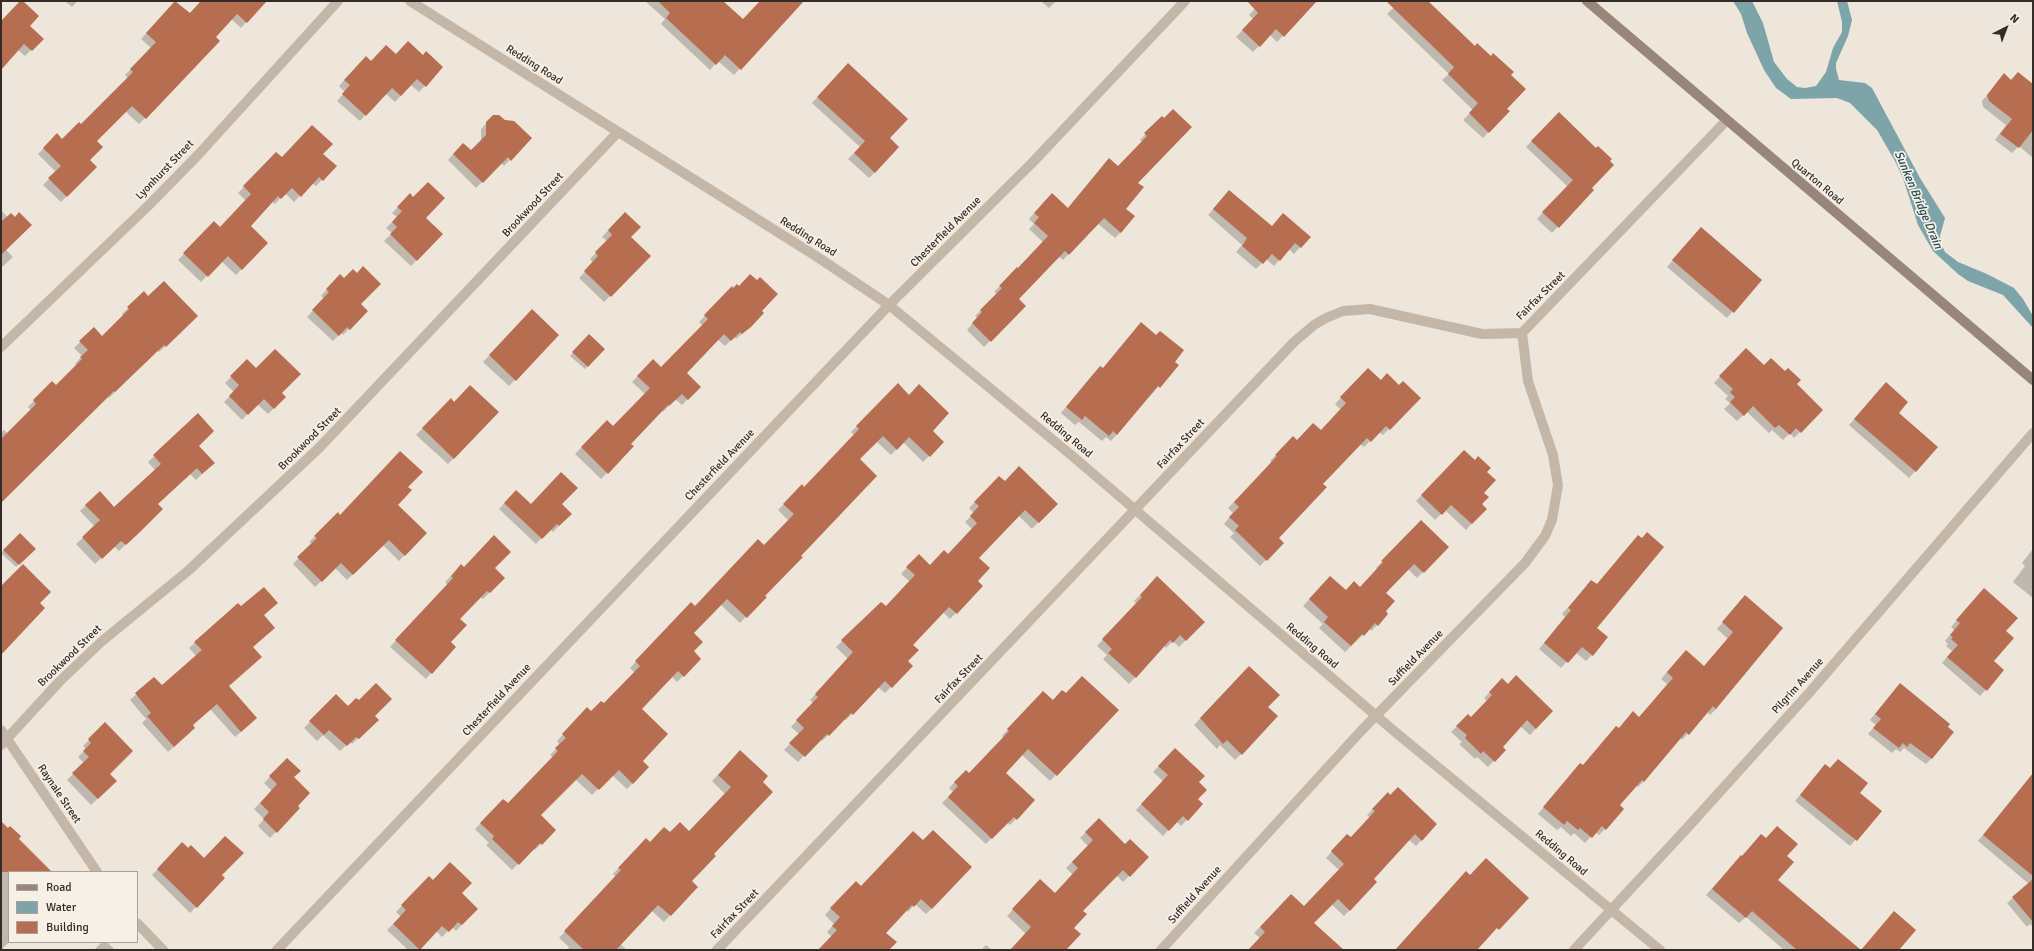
<!DOCTYPE html>
<style>
body{margin:0}
#map{position:relative;width:2034px;height:951px;overflow:hidden;background:#eee6db;font-family:Signika,sans-serif}
canvas{display:block}
.frame{position:absolute;inset:0;border:2px solid #332b27;pointer-events:none}
.legend{position:absolute;left:8px;top:871px;width:130px;height:72px;box-sizing:border-box;background:#f7f0e6;border:1px solid #a9a19a;margin:0;padding:5px 7px;list-style:none;font-size:12px;color:#332b27}
.legend li{display:flex;align-items:center;gap:8px;height:20px}
.legend b{width:20px;border:1px solid #a9a19a}
.north{position:absolute;left:1986px;top:8px;width:40px;height:40px;-webkit-text-stroke:3px #f7f0e6;paint-order:stroke;rotate:42deg;font-size:11px;font-weight:700;line-height:16px;text-align:center;color:#332b27}
.north::after{content:'';display:block;margin:auto;width:14px;height:18px;background:#332b27;clip-path:polygon(50% 0,100% 100%,50% 72%,0 100%)}
</style>
<div id="map">
<canvas width="2034" height="951"></canvas>
<div class="frame"></div>
<ul class="legend">
<li><b style="height:5px;background:#98867a"></b>Road</li>
<li><b style="height:11px;background:#7da4a8"></b>Water</li>
<li><b style="height:11px;background:#b76d50"></b>Building</li>
</ul>
<div class="north">N</div>
</div>
<script>
const context = document.querySelector('canvas').getContext('2d');
context.lineJoin = 'round';
function paint(path, color) { context.fillStyle = color; context.fill(path, 'evenodd'); }
const toPath = rows => new Path2D(rows.map(r => 'M' + r).join(''));
function trace(path, color, width, dash) { context.strokeStyle = color; context.lineWidth = width; context.lineCap = dash ? 'butt' : 'round'; context.setLineDash(dash || []); context.stroke(path); }
function write(font, color, halo, rows, align = 'center') {
  context.font = font + ' Signika,sans-serif'; context.lineWidth = 3.5; context.setLineDash([]); context.textBaseline = 'middle'; context.strokeStyle = halo; context.fillStyle = color; for (const [text, x, y, turn = 0] of rows) {
    context.save(); context.translate(x, y); context.rotate((+turn || 0) * Math.PI / 180); context.textAlign = isNaN(turn) ? turn : align; if (halo) context.strokeText(text, 0, 0); context.fillText(text, 0, 0); context.restore();
  }
}
const water = toPath([
 [1733,1,1752,1,1763,23,1774,62,1787,79,1797,87,1805,88,1816,86,1826,72,1833,48,1842,32,1842,22,1837,1,1847,1,1852,20,1848,36,1836,63,1836,69,1839,80,1865,83,1872,88,1920,178,1945,218,1940,236,1941,244,1945,252,1958,262,1987,274,2014,288,2023,299,2033,316,2033,328,2003,295,1968,281,1958,274,1933,251,1918,225,1903,178,1895,161,1877,130,1850,103,1837,98,1791,99,1776,88,1764,70,1747,33,1741,14]
]);
const shadow = toPath([
 [22,1,28,26,42,39,25,56,18,50,1,68,1,22],
 [65,1,77,1,72,7],
 [201,1,266,1,241,28,231,19,215,37,219,41,139,124,125,111,96,141,88,160,96,167,61,202,43,185,56,172,38,154,57,135,62,140,81,126,128,78,125,75,151,48,141,39,170,8,189,14],
 [645,1,722,1,743,20,761,1,793,1,798,5,734,75,718,61,710,70,661,24,665,19],
 [1041,1,1056,1,1049,8],
 [1262,1,1316,1,1277,42,1270,35,1253,52,1236,37,1253,19,1249,15],
 [1400,1,1427,1,1475,47,1510,75,1505,109,1508,111,1483,138,1463,120,1473,110,1442,80,1449,74,1387,14],
 [396,55,423,56,442,67,419,92,411,85,395,102,385,93,360,121,337,101,345,92,339,86,360,63],
 [842,71,888,138,875,172,869,178,848,159,860,147,812,103],
 [2018,73,2033,85,2033,158,2019,146,2012,153,1995,140,2006,125,1983,107,1982,101,2004,75,2011,80],
 [1559,113,1590,188,1593,190,1552,233,1537,219,1567,186,1526,147],
 [493,116,531,138,504,166,501,163,476,188,448,160,463,144,471,151,481,142,481,129],
 [1162,117,1137,183,1125,209,1121,232,1115,238,1097,223,1063,260,1058,256,1018,299,1024,306,984,347,967,330,977,318,975,316,997,294,994,292,1043,242,1029,229,1034,224,1029,219,1046,200,1067,209,1109,159,1118,167,1142,142,1140,140],
 [322,154,335,166,316,186,312,183,294,202,285,193,275,204,272,202,249,226,267,243,236,275,221,261,201,282,178,260,214,223,220,228,246,201,238,193,270,159],
 [1229,191,1272,227,1309,237,1294,254,1289,249,1274,266,1266,259,1256,269,1236,252,1242,245,1208,215],
 [410,195,425,218,441,234,411,266,384,241,392,233,386,228,397,217,392,213],
 [1,210,7,217,5,249,13,257,1,268],
 [619,219,630,237,650,256,604,302,579,278,593,263,590,259,607,241,602,237],
 [1695,234,1761,280,1727,318,1667,267],
 [340,275,360,304,349,329,343,335,341,333,333,341,307,317,324,299,321,296],
 [144,293,148,298,197,316,159,352,157,350,109,398,108,397,1,502,1,433,4,430,8,434,31,410,28,407,52,382,56,386,77,365,75,364,82,356,74,348,94,329,102,337,124,316,122,314],
 [726,294,743,333,736,339,734,337,725,346,717,339,685,373,699,387,682,405,675,399,663,412,662,411,630,444,633,446,601,479,575,454,607,421,613,427,645,394,632,382,647,366,661,368,703,326,699,322],
 [532,311,558,335,509,386,483,362],
 [589,336,604,349,585,369,570,356],
 [1746,350,1764,366,1796,384,1822,410,1794,438,1790,433,1783,440,1772,430,1769,433,1747,412,1737,421,1724,409,1730,403,1725,399,1728,396,1714,383],
 [247,361,285,397,268,414,257,404,242,420,224,402,234,392,225,383],
 [1173,362,1177,365,1111,441,1106,437,1102,441,1079,422,1075,425,1061,413,1094,373,1102,369],
 [1362,375,1399,386,1419,398,1383,435,1379,432,1364,447,1360,444,1322,484,1277,538,1282,543,1260,566,1230,537,1234,533,1224,524,1233,513,1228,508,1272,463,1270,461,1293,438,1297,441,1321,431,1341,410,1335,404],
 [1880,390,1898,413,1937,447,1909,478,1849,425],
 [892,391,943,442,923,462,903,442,891,455,877,442,859,459,799,556,764,596,765,597,740,623,720,604,693,633,692,651,700,659,677,682,672,677,640,710,641,761,648,767,627,789,612,775,592,795,575,779,540,815,555,830,535,850,533,848,512,870,486,845,489,843,475,829,503,801,507,805,553,757,550,755,560,745,557,741,587,709,591,713,604,705,635,673,630,668,685,609,695,607,764,546,789,521,778,510,802,486,804,488,854,435,851,432],
 [451,399,454,458,448,464,416,435],
 [198,414,197,446,213,463,196,480,190,474,157,504,162,509,119,551,114,546,95,564,76,544,95,527,80,511,86,505,114,508,155,470,148,462],
 [1464,451,1486,472,1481,504,1485,509,1466,530,1445,510,1435,520,1416,501],
 [999,477,1004,482,1056,504,1032,529,1018,515,977,558,977,581,982,586,950,619,943,612,912,645,907,661,891,687,885,693,878,687,846,720,844,719,822,741,820,739,798,762,784,750,799,734,791,727,813,703,810,700,848,659,836,647,881,603,886,607,909,581,901,574,913,561,930,566,948,555,972,529,965,522,974,513,969,508],
 [407,487,396,505,425,533,399,561,383,545,347,580,335,568,315,587,293,564,312,544,309,542,338,514,340,516],
 [516,491,531,505,561,504,570,514,553,532,550,529,536,544,499,509],
 [1421,522,1448,547,1417,578,1408,569,1385,593,1377,625,1371,631,1369,629,1345,652,1319,628,1323,624,1303,606,1324,583,1346,591,1360,588,1377,569,1376,568],
 [20,535,34,549,16,567,1,553],
 [2033,549,2033,598,2013,582,2025,566,2022,563],
 [461,566,464,568,494,569,504,578,483,599,480,596,459,619,450,642,431,673,426,679,390,647,448,585,445,582],
 [1151,584,1203,622,1179,647,1173,641,1166,648,1164,646,1129,684,1103,659,1107,655,1097,646,1136,603,1134,601],
 [1586,587,1596,628,1592,655,1586,661,1575,652,1561,668,1539,649,1565,617,1562,614],
 [1978,596,2005,631,1992,662,2003,670,1980,696,1942,663,1952,651,1946,646,1948,644,1945,641,1954,630,1951,627],
 [1745,597,1716,709,1710,715,1707,712,1682,740,1680,738,1644,781,1638,787,1636,785,1618,805,1622,809,1605,829,1599,835,1595,832,1585,843,1574,833,1571,836,1561,827,1557,830,1538,814,1575,770,1582,766,1618,729,1639,718,1667,684,1661,679,1680,657,1704,667,1728,639,1717,629],
 [238,604,241,608,252,648,228,686,250,724,235,737,210,709,192,725,188,734,168,752,142,723,146,719,130,700,154,678,162,687,196,656,189,648],
 [1243,673,1266,708,1241,754,1235,760,1220,745,1217,749,1194,725],
 [1502,680,1508,685,1552,711,1530,735,1520,726,1501,747,1504,750,1488,767,1477,757,1475,759,1459,744,1462,742,1451,732,1468,715,1471,718,1487,701,1484,698],
 [1894,691,1932,758,1926,764,1904,748,1900,752,1896,749,1892,753,1868,734,1876,725,1870,720],
 [336,695,348,707,374,716,378,720,352,744,350,742,340,751,323,735,317,741,304,728],
 [1037,698,1117,710,1050,781,1021,754,1005,773,1016,819,1010,825,1007,822,986,844,942,803,953,792,949,788,966,771,969,775,1004,738,1002,736],
 [105,724,109,774,116,781,91,805,67,780,84,763,78,757,86,749,83,746],
 [1175,749,1197,782,1197,799,1202,804,1181,826,1176,821,1163,836,1136,810,1163,781,1153,772],
 [735,757,767,776,713,854,691,881,697,887,664,922,651,910,620,944,627,950,567,950,569,947,559,938,616,877,613,874,640,845,650,843,670,833,689,832,725,794,712,781],
 [287,759,293,777,296,806,299,808,270,838,258,826,264,819,254,809,272,791,264,783],
 [1829,769,1881,811,1850,846,1795,801,1819,772],
 [2033,780,2033,927,2030,924,2027,927,2007,903,2029,884,1978,841,2025,784],
 [1382,800,1436,824,1416,846,1409,840,1373,879,1376,882,1344,916,1331,904,1313,923,1328,950,1249,950,1260,938,1254,933,1285,901,1304,907,1339,870,1326,858,1347,835,1350,838,1370,818,1367,815],
 [1099,819,1125,845,1148,857,1123,882,1116,875,1082,911,1064,950,1011,950,1026,934,1007,916,1035,886,1055,894,1073,875,1066,868,1088,846,1080,838],
 [1,837,17,839,51,872,9,872,9,942,1,950],
 [908,838,932,908,926,914,915,904,908,912,906,910,885,933,888,950,819,950,832,937,827,932,834,924,825,915,850,888,861,887],
 [183,843,224,878,190,913,152,875],
 [1741,856,1785,856,1777,880,1824,950,1784,950,1746,917,1739,923,1706,895],
 [429,877,433,881,460,893,477,909,456,931,452,927,442,937,436,931,418,950,408,950,387,930,401,917,396,912],
 [102,942,107,942,115,950,94,950],
 [986,945,992,950,981,950]
]);
const building = toPath([
 [20,1,23,1,39,16,30,26,44,39,32,51,24,44,1,70,1,21],
 [175,1,190,13,201,1,267,1,247,23,237,14,216,37,220,41,146,119,132,106,97,141,103,147,90,160,97,167,67,197,48,178,61,166,43,148,57,133,62,139,79,122,81,124,133,72,130,69,156,42,146,33],
 [658,1,723,1,743,19,760,1,804,1,741,70,725,55,716,65,666,18,670,13],
 [1247,1,1317,1,1284,37,1276,29,1260,47,1242,30,1258,13],
 [1386,1,1428,1,1475,46,1477,43,1491,56,1493,53,1514,72,1511,75,1526,89,1507,109,1510,111,1489,133,1469,113,1478,103,1448,74,1454,67],
 [408,41,423,55,426,51,443,67,426,87,417,79,401,96,392,88,366,116,342,94,350,85,344,80,366,56,371,61,386,45,396,54],
 [848,63,908,119,890,138,899,147,875,173,854,153,865,141,817,97],
 [2018,72,2033,84,2033,130,2019,148,2000,134,2012,119,1989,101,1987,95,2004,73,2011,80],
 [1173,109,1192,127,1138,183,1144,187,1126,209,1135,216,1121,233,1104,218,1069,255,1065,251,1019,299,1026,306,991,342,972,323,982,312,980,310,1002,288,999,286,1017,267,1018,268,1048,236,1034,223,1039,217,1034,213,1052,193,1068,208,1109,158,1118,166,1147,136,1144,133,1162,116,1164,118],
 [1559,112,1596,148,1598,146,1612,159,1610,161,1614,165,1592,188,1594,190,1559,228,1542,212,1573,180,1531,141],
 [493,115,499,115,505,120,514,121,532,138,511,161,508,157,483,183,453,154,463,143,471,150,486,135,486,122],
 [312,125,333,144,323,154,337,166,323,181,319,177,301,197,292,188,281,199,278,196,251,226,268,243,242,270,228,256,208,277,183,253,214,221,220,227,251,194,243,186,276,152,282,157],
 [428,182,445,198,426,218,443,234,417,261,390,234,397,227,392,222,402,211,397,207,410,193,413,197],
 [1229,190,1272,226,1283,213,1311,237,1301,248,1295,243,1280,261,1272,254,1263,264,1242,246,1247,238,1213,209],
 [19,212,32,225,1,255,1,222,11,213,15,217],
 [625,212,641,227,631,237,651,256,611,297,584,271,598,256,595,252,612,235,608,230],
 [1701,227,1762,280,1734,313,1672,260],
 [363,266,381,284,361,304,368,311,350,330,347,327,339,336,312,310,329,292,326,289,340,274,344,278,353,269,357,273],
 [750,274,757,280,760,277,778,294,762,311,764,313,751,327,742,334,740,332,731,341,724,334,687,373,701,387,688,400,682,394,669,406,668,405,631,444,634,446,608,474,581,447,607,420,613,426,650,388,637,376,653,359,661,367,708,319,704,315,732,286,733,288,737,284,739,286],
 [164,281,198,316,166,347,164,345,115,392,114,391,1,503,1,439,36,404,33,400,52,381,56,385,82,359,80,357,88,350,79,341,94,327,102,336,129,309,127,307,144,291,148,296],
 [532,309,559,335,516,381,489,355],
 [1141,322,1156,335,1160,331,1184,350,1175,362,1179,365,1160,388,1158,386,1117,435,1113,431,1109,436,1085,416,1082,420,1066,407,1100,366,1103,368],
 [589,334,605,349,588,367,572,352],
 [1746,348,1764,365,1771,358,1785,371,1788,368,1801,380,1797,384,1823,410,1801,433,1796,428,1790,435,1779,425,1775,428,1753,406,1744,416,1730,402,1735,397,1730,392,1733,389,1719,376],
 [275,349,301,374,282,393,286,397,274,409,264,399,248,415,229,396,239,385,230,376,247,359,256,368],
 [1368,368,1381,380,1387,373,1399,385,1403,381,1421,398,1390,430,1386,426,1371,442,1367,438,1323,484,1327,487,1279,538,1284,543,1267,561,1235,530,1239,526,1229,517,1239,507,1234,502,1277,456,1275,455,1293,436,1297,440,1313,423,1321,430,1346,403,1340,397],
 [1886,382,1908,402,1899,413,1938,447,1916,472,1854,419],
 [898,383,909,395,919,384,949,413,933,431,944,442,930,457,909,437,897,450,883,436,860,459,877,476,801,556,803,557,765,596,767,597,747,618,727,599,694,633,703,642,694,651,701,659,684,677,678,671,642,709,668,734,643,761,649,767,633,784,619,770,599,790,582,774,541,815,556,830,542,845,540,843,519,865,492,839,494,836,480,823,503,799,508,803,558,751,555,748,566,738,562,734,587,707,591,711,601,701,604,703,640,666,635,661,691,602,695,606,758,539,764,545,794,514,783,504,802,484,804,487,859,429,856,426],
 [470,385,499,412,454,459,422,428,451,398,454,402],
 [198,413,214,431,199,446,215,463,202,474,197,468,158,504,163,509,139,533,126,545,121,541,102,559,82,537,100,520,85,505,100,491,114,507,161,464,153,455],
 [1464,450,1475,460,1478,456,1491,468,1487,472,1496,480,1484,493,1489,497,1482,504,1487,509,1472,524,1451,505,1442,515,1421,495],
 [400,451,423,472,408,487,412,490,398,505,427,533,405,556,389,540,353,575,341,563,322,582,297,557,317,538,314,536,338,512,340,515],
 [1019,466,1058,504,1039,523,1025,510,979,558,990,568,978,581,983,586,957,614,949,607,913,645,919,650,908,661,913,666,892,688,885,681,853,715,851,713,829,736,827,734,805,757,789,743,804,728,796,720,818,697,815,694,853,652,841,640,881,602,886,606,915,575,906,567,919,554,930,565,944,550,948,554,977,523,970,516,979,506,974,502,999,476,1005,481],
 [561,472,578,488,562,504,572,514,559,526,557,524,542,539,504,503,516,490,531,504],
 [1421,520,1449,547,1424,573,1414,564,1386,593,1395,601,1386,611,1388,614,1378,626,1375,623,1364,636,1362,634,1351,646,1324,622,1328,617,1309,599,1330,576,1346,590,1354,581,1360,587,1383,562,1381,561],
 [1647,532,1664,547,1597,628,1608,637,1593,656,1582,647,1568,663,1544,643,1571,610,1568,608,1591,580,1597,584,1638,535,1642,538],
 [20,533,36,549,19,565,3,550],
 [494,535,511,552,495,568,505,578,490,593,487,591,460,619,467,625,451,642,456,647,432,674,395,640,453,578,451,576,461,564,464,567],
 [23,564,51,592,40,603,45,608,1,655,1,586],
 [1157,576,1205,622,1186,641,1180,635,1173,643,1170,640,1136,678,1108,653,1112,649,1102,639,1142,597,1140,595],
 [264,587,278,603,264,615,275,628,253,647,262,657,229,686,257,718,241,732,217,704,193,725,195,728,174,747,147,716,151,713,135,693,154,677,162,685,202,650,194,642,238,603,241,606],
 [1984,588,2018,618,2006,631,2014,638,1994,661,2004,670,1987,691,1947,657,1958,645,1951,639,1953,637,1950,635,1960,623,1956,620],
 [1745,595,1783,628,1716,709,1713,706,1689,735,1686,732,1644,782,1642,780,1620,805,1624,809,1606,830,1602,826,1592,838,1580,828,1578,830,1567,821,1564,825,1543,807,1580,763,1583,765,1616,726,1619,728,1633,711,1639,717,1673,678,1667,672,1686,650,1704,666,1733,632,1722,622],
 [1249,666,1280,695,1268,707,1278,716,1242,755,1227,740,1223,744,1200,718],
 [1516,675,1553,711,1536,729,1527,720,1503,747,1506,750,1495,762,1483,751,1481,754,1465,738,1467,735,1456,726,1468,714,1471,717,1492,695,1489,692,1502,678,1508,684],
 [1082,676,1119,710,1057,776,1028,749,1006,773,1035,800,1017,820,1014,817,992,839,948,797,958,786,954,782,966,770,969,773,1009,731,1007,729,1043,691,1053,700,1062,690,1066,693],
 [376,683,392,699,375,716,379,720,359,739,356,737,347,746,329,730,324,735,309,721,336,694,348,706,356,698,359,700],
 [1900,683,1950,724,1948,727,1954,732,1932,759,1910,743,1907,747,1903,743,1899,748,1873,728,1881,719,1875,714],
 [105,722,133,751,110,774,117,781,98,799,72,773,89,757,83,751,91,743,88,739],
 [1175,748,1205,776,1199,782,1207,790,1198,799,1203,804,1188,821,1183,816,1169,831,1141,804,1168,775,1158,766],
 [740,750,768,776,763,782,773,792,714,854,716,856,692,881,698,887,671,916,658,905,616,950,584,950,564,931,621,870,618,868,646,838,650,842,664,827,670,832,680,822,689,831,731,787,718,775],
 [287,758,301,771,294,777,310,793,298,806,300,808,277,833,263,819,269,812,260,803,277,784,269,776],
 [1838,759,1868,783,1860,793,1882,811,1857,841,1800,795,1825,764,1830,768],
 [2033,773,2033,876,1983,835],
 [1398,787,1437,824,1422,841,1415,834,1384,868,1374,879,1377,882,1350,911,1338,899,1314,923,1344,950,1248,950,1265,932,1260,927,1291,894,1304,906,1344,864,1331,851,1347,834,1351,837,1375,811,1372,809,1388,792,1390,795],
 [1099,818,1125,844,1130,839,1149,857,1130,877,1123,870,1083,911,1087,914,1074,928,1081,934,1066,950,1010,950,1031,927,1012,909,1040,879,1055,893,1078,868,1072,862,1093,840,1085,832],
 [1,821,8,828,10,826,21,836,19,839,52,872,1,872],
 [1777,826,1798,844,1787,856,1794,862,1778,880,1861,950,1797,950,1752,911,1746,918,1712,889,1741,855,1742,856,1761,834,1766,838],
 [933,830,972,867,932,909,921,899,914,907,912,905,886,933,897,942,889,950,818,950,837,930,832,926,840,917,830,908,856,881,861,886,913,831,923,840],
 [225,836,244,853,222,875,225,878,197,908,157,869,182,842,188,848,191,845,204,858],
 [1486,858,1529,898,1499,930,1497,928,1477,950,1395,950,1466,871,1470,875],
 [450,862,472,883,462,893,478,909,462,925,458,922,449,932,442,926,420,950,393,924,406,910,401,905,429,876,433,880],
 [2033,879,2033,922,2012,897],
 [1894,911,1916,930,1899,950,1861,950]
]);
const street = toPath([
 [410,1,819,258,889,305,1070,454,1394,731,1660,950],
 [1,347,149,205,198,155,338,1],
 [1,730,97,872],
 [1,745,59,682,101,642,189,570,319,448,618,132],
 [137,923,163,950],
 [277,950,889,305,1032,163,1185,1],
 [717,950,1294,342,1314,325,1326,318,1343,311,1370,309,1482,334,1522,333,1726,121],
 [1161,950,1360,732,1525,563,1545,536,1552,520,1558,485,1553,455,1528,381,1522,333],
 [1574,950,1688,827,1809,693,2033,433]
]);
const secondary = toPath([
 [1587,1,2033,380]
]);
const streetNames = [
 ["Redding Road",534,65,32],
 ["Lyonhurst Street",165,170,-46],
 ["Quarton Road",1817,182,40],
 ["Brookwood Street",533,205,-47],
 ["Chesterfield Avenue",946,232,-45],
 ["Redding Road",808,237,32],
 ["Fairfax Street",1541,296,-45],
 ["Redding Road",1066,435,40],
 ["Brookwood Street",310,439,-45],
 ["Fairfax Street",1181,444,-47],
 ["Chesterfield Avenue",720,465,-46],
 ["Redding Road",1312,646,40],
 ["Brookwood Street",70,656,-44],
 ["Suffield Avenue",1416,658,-46],
 ["Fairfax Street",959,679,-46],
 ["Pilgrim Avenue",1798,686,-48],
 ["Chesterfield Avenue",497,700,-47],
 ["Raynale Street",59,794,56],
 ["Redding Road",1561,853,40],
 ["Suffield Avenue",1195,895,-48],
 ["Fairfax Street",735,914,-46]
];
const waterNames = [
 ["Sunken Bridge Drain",1918,200,67]
];
paint(water, '#7da4a8');
paint(shadow, '#0003');
paint(building, '#b76d50');
trace(street, '#c5b7a8', 10);
trace(secondary, '#98867a', 10);
write('11px', '#332b27', '#f7f0e6', streetNames);
write('italic 12px', '#224a4f', '#f7f0e6', waterNames);
</script>
